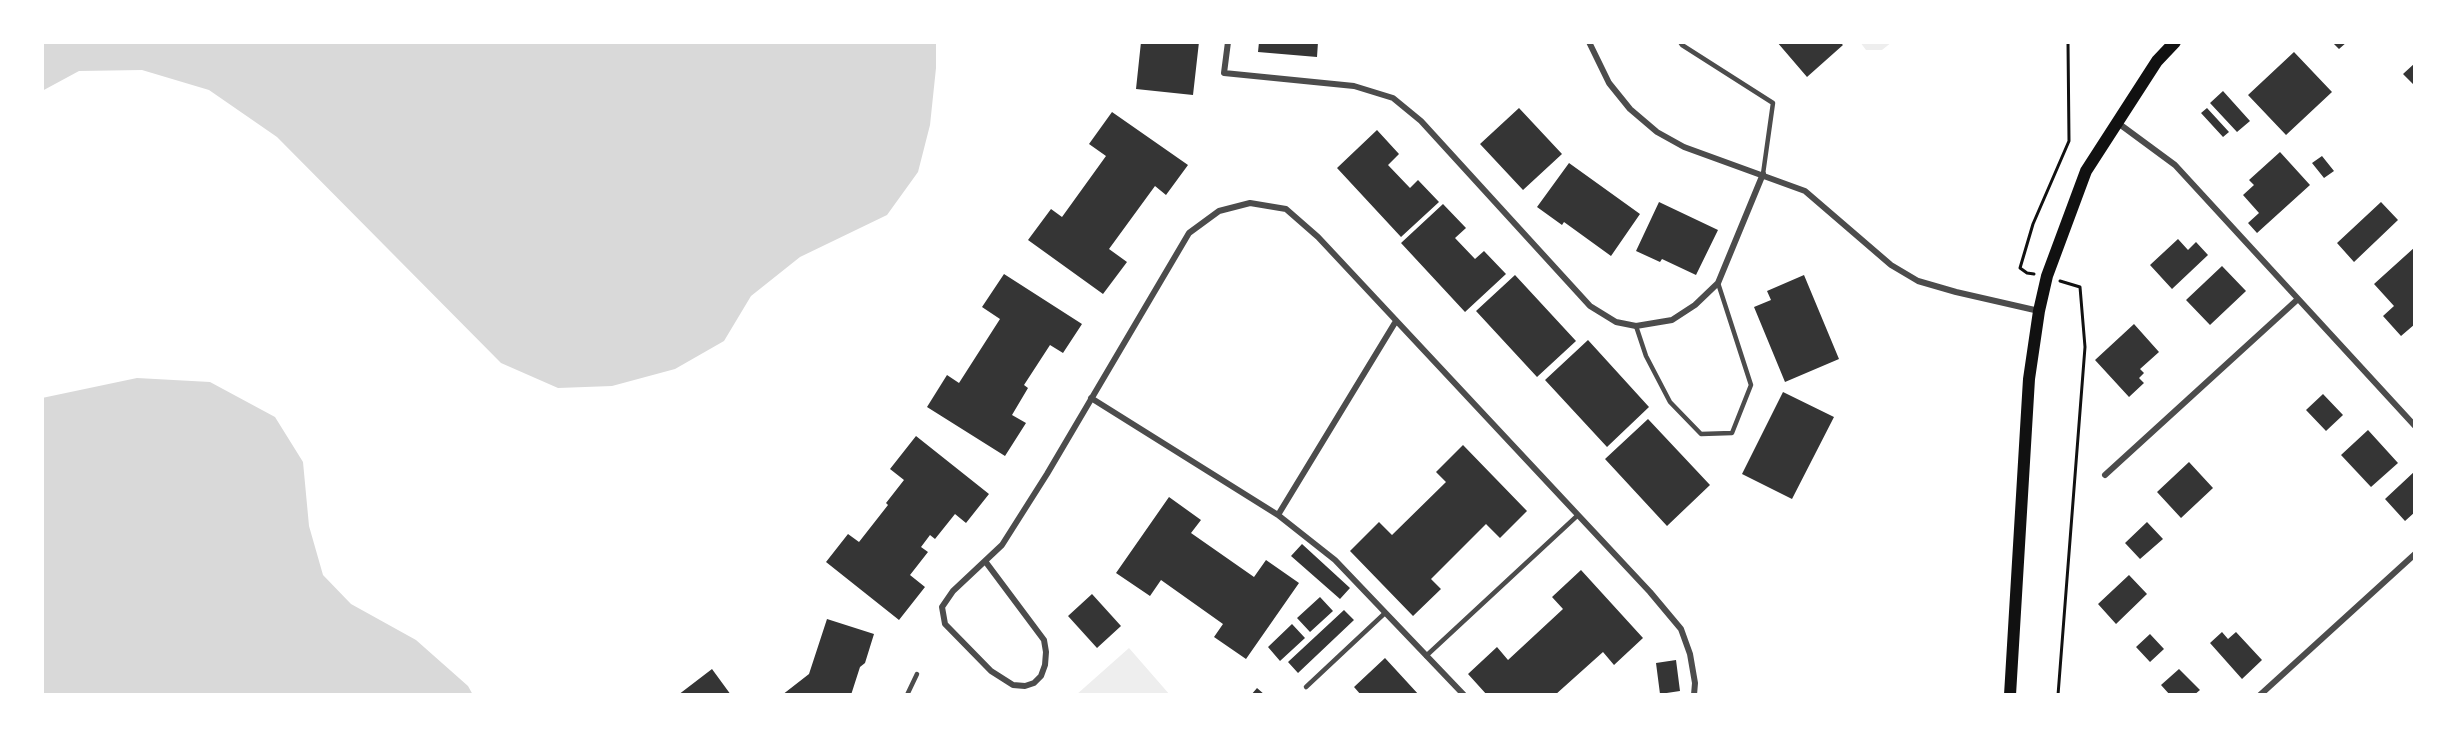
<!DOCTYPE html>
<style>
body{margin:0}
#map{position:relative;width:2457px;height:737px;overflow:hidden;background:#fff;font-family:Poppins,sans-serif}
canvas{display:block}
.frame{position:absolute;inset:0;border:44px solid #fff;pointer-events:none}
</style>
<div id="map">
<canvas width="2457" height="737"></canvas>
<div class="frame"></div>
</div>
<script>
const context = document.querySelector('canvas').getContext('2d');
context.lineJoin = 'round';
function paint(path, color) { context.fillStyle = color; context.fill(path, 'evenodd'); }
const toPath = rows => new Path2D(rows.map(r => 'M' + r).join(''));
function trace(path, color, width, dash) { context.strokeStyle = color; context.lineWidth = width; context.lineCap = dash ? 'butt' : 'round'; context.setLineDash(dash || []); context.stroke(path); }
const green = toPath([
 [1860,42,1892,42,1882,50,1866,50],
 [1129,648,1170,695,1076,695]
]);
const water = toPath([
 [42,42,936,42,936,68,930,125,918,172,887,215,800,257,751,296,724,341,675,369,612,386,558,388,501,363,277,137,209,90,142,70,79,71,42,91],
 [137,378,210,382,275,417,303,462,309,526,323,575,351,604,416,640,468,686,473,695,42,695,42,398]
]);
const building = toPath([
 [1141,42,1199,42,1193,95,1136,89],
 [1259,42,1318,42,1317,57,1258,52],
 [1777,42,1840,42,1843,45,1807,77],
 [2332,42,2347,42,2339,49],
 [2294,52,2332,92,2286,135,2248,95],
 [2415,63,2415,86,2403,74],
 [2223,91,2250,121,2237,132,2210,103],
 [1519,108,1562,154,1523,190,1480,144],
 [2207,108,2229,132,2223,137,2201,113],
 [1112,112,1188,165,1166,195,1155,186,1109,249,1127,262,1103,294,1028,240,1051,209,1062,217,1106,156,1089,144],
 [1377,130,1399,154,1388,165,1410,188,1418,180,1439,202,1401,237,1337,168],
 [2280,152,2310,185,2257,233,2248,223,2259,213,2243,195,2254,185,2249,180],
 [2322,156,2334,171,2324,178,2312,163],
 [1569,163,1640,214,1611,256,1564,222,1562,225,1537,207],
 [1659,202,1718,230,1696,275,1662,259,1660,262,1636,251],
 [2381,202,2398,220,2354,262,2337,243],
 [1443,204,1466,228,1455,238,1475,259,1484,251,1506,274,1465,312,1401,243],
 [2178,239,2188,250,2196,242,2208,255,2172,289,2150,265],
 [2415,247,2415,324,2401,336,2383,316,2394,306,2374,284],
 [2222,266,2246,291,2210,325,2186,300],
 [1004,274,1082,324,1063,353,1050,345,1024,385,1028,388,1012,415,1026,423,1005,456,927,407,947,375,959,383,1000,319,982,307],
 [1515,275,1576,341,1537,377,1476,311],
 [1804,275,1839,359,1785,382,1754,307,1771,300,1767,291],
 [2134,324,2159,352,2140,369,2144,373,2139,378,2144,383,2129,397,2095,360],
 [1588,340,1649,407,1607,447,1545,380],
 [1783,392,1834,417,1792,499,1742,474],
 [2323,394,2343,415,2326,431,2306,410],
 [1648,419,1710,485,1667,526,1605,459],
 [2368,430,2398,463,2371,487,2341,455],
 [916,436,989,494,966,523,955,514,935,539,930,535,921,547,928,552,910,575,925,587,899,620,826,562,848,534,859,542,888,505,886,503,904,480,890,469],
 [1463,445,1527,511,1500,538,1486,524,1431,579,1441,589,1413,616,1350,551,1379,522,1392,535,1446,482,1436,472],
 [2189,462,2213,488,2181,518,2157,492],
 [2415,471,2415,512,2405,521,2385,499],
 [1169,497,1201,520,1191,533,1254,577,1266,560,1299,583,1246,659,1214,637,1223,624,1161,580,1150,596,1116,573],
 [2147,522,2163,539,2140,559,2125,543],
 [1302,544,1350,588,1340,599,1291,556],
 [1581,570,1643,638,1614,665,1603,652,1555,695,1487,695,1468,674,1497,647,1508,660,1563,609,1552,597],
 [2129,575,2147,594,2116,624,2098,604],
 [1092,594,1121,626,1097,648,1068,616],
 [1320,597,1333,611,1310,632,1297,618],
 [1344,610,1354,620,1298,673,1288,662],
 [827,619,874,634,865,663,860,667,851,695,782,695,809,674],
 [1292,624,1305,638,1280,661,1268,647],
 [2222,632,2228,639,2236,632,2262,660,2242,679,2210,643],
 [2150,634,2164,649,2150,662,2136,647],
 [1385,658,1419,695,1361,695,1354,687],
 [1676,660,1680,691,1660,694,1656,663],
 [712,669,731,695,678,695],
 [2179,669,2200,690,2194,695,2170,695,2161,685],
 [1257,688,1265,695,1251,695]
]);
const path = toPath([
 [2034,274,2027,273,2020,268,2033,224,2069,141,2068,42],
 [2058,695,2085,347,2080,287,2060,281]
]);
const service = toPath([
 [1680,42,1682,45,1773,103,1763,174],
 [1636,326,1646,356,1670,402,1701,434,1732,433,1751,385,1718,283],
 [1426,656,1578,515],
 [1306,687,1385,613],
 [907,695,917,674]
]);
const minor = toPath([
 [1228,42,1224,73,1354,86,1393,98,1421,121,1590,306,1616,322,1636,326,1672,320,1695,305,1718,283,1763,174],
 [1589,42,1609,83,1630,109,1657,132,1684,147,1805,191,1891,265,1918,281,1956,292,2039,311],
 [2118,123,2175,165,2415,426],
 [1091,398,1278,515,1335,560,1464,695],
 [2105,475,2298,299],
 [1278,515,1396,321],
 [985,561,1044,640,1046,652,1045,665,1041,676,1034,683,1025,686,1013,685,991,671,945,624,942,607,953,591,1002,545,1047,474,1189,233,1219,211,1250,203,1286,209,1318,237,1650,592,1681,629,1690,654,1695,683,1694,695],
 [2260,695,2415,554]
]);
const secondary = toPath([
 [2010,695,2029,379,2039,311,2047,276,2086,171,2157,61,2175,42]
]);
paint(green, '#eee');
paint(water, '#d9d9d9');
paint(building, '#353535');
trace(path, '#111', 3);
trace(service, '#4c4c4c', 4.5);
trace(minor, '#4c4c4c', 6);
trace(secondary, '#111', 12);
</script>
